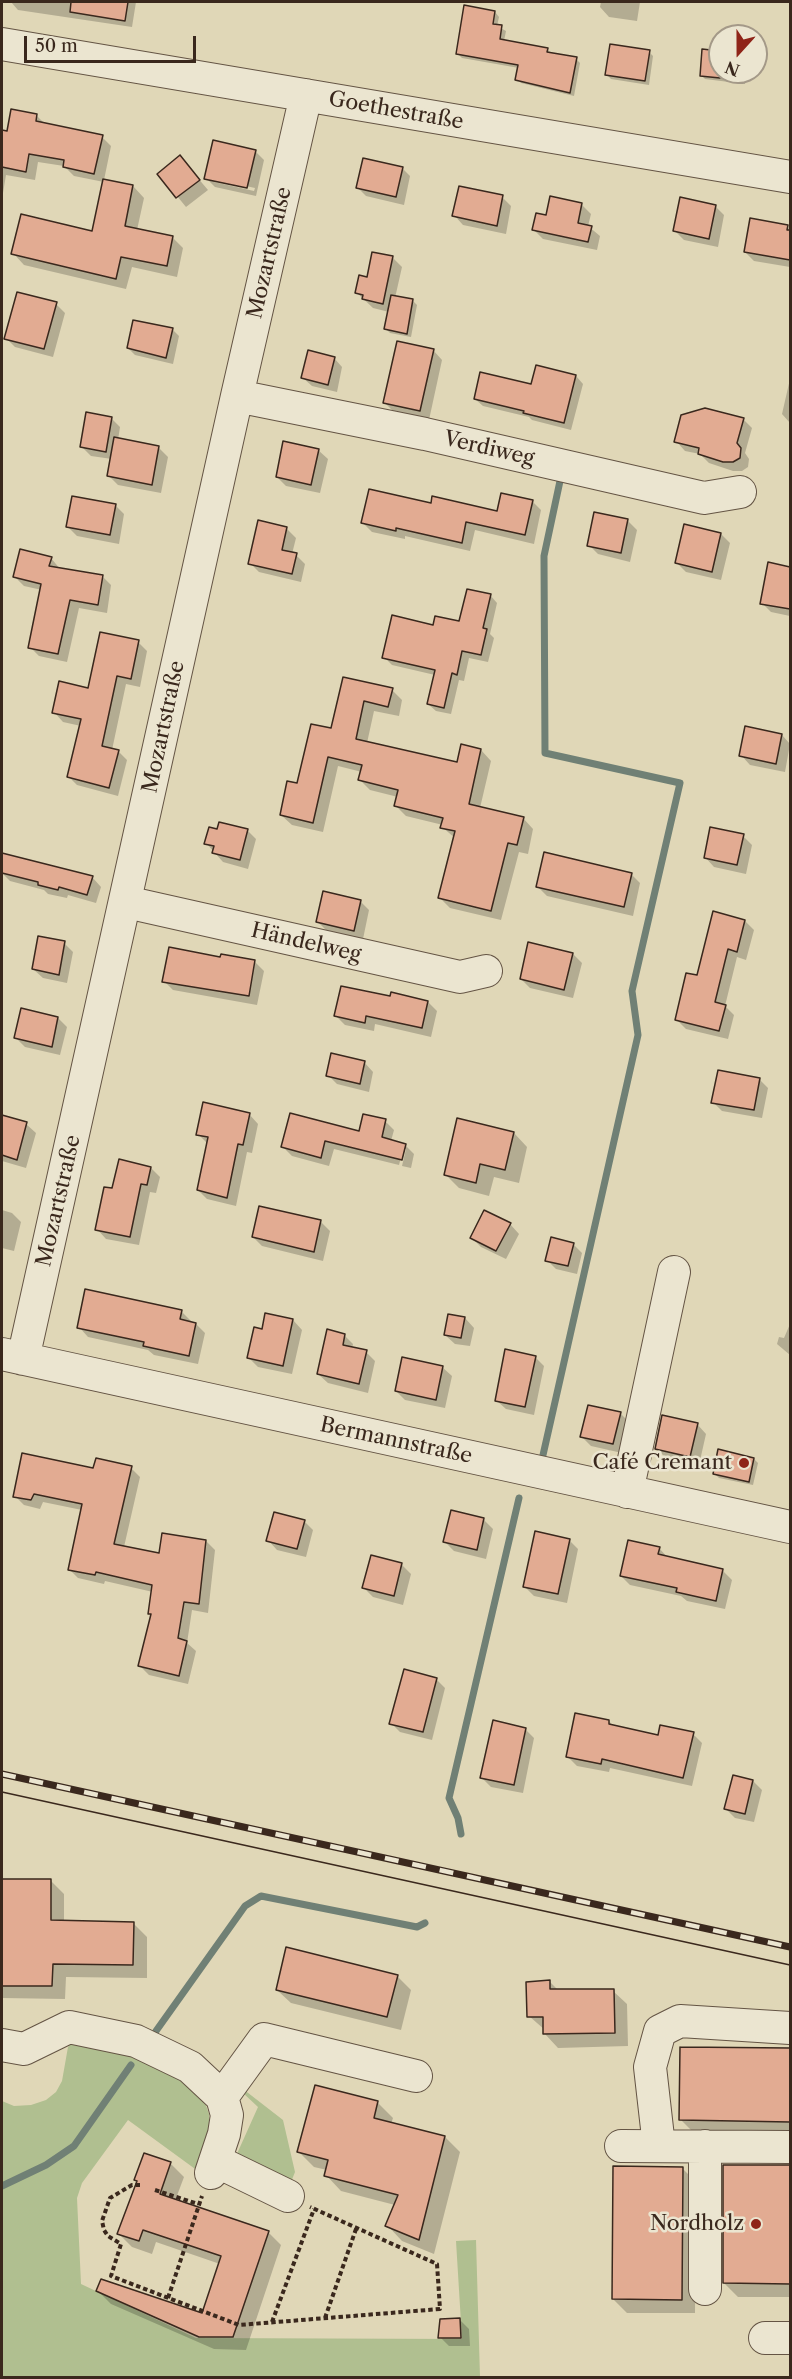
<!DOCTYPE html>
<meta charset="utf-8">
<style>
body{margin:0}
#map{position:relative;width:792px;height:2379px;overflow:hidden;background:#e0d7b7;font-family:"Libre Caslon Text",serif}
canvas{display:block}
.frame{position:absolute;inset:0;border:3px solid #3a281d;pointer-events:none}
.north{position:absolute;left:708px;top:24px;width:60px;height:60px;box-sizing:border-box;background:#ebe5d0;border:2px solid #a49988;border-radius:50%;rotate:201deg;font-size:16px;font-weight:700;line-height:24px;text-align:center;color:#3a281d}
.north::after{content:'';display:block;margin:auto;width:21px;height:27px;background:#8f2418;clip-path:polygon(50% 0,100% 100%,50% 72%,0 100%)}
.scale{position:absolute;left:24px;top:36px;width:172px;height:27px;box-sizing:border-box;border:3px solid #3a281d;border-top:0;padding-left:8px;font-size:18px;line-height:21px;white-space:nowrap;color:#3a281d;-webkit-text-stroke:4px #ebe5d0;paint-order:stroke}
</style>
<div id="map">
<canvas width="792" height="2379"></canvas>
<div class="frame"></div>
<div class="north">N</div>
<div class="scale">50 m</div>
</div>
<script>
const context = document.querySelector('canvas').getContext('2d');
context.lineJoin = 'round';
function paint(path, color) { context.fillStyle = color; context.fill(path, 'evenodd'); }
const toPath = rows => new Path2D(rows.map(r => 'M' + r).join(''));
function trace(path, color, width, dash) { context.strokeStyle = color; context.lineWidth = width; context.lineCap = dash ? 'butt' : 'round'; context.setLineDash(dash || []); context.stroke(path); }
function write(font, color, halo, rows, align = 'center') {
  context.font = font + ' "Libre Caslon Text",serif'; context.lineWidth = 5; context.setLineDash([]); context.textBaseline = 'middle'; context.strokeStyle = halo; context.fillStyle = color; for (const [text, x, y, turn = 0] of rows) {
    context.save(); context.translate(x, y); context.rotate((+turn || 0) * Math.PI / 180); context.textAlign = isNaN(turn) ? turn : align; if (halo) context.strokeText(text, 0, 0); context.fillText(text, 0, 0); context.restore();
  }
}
const green = toPath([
 [75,2040,142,2054,202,2094,209,2114,209,2136,202,2174,128,2120,82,2183,77,2198,81,2284,196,2338,462,2339,456,2241,476,2240,480,2377,2,2378,2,2101,14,2106,31,2105,46,2100,56,2092,62,2081,68,2047],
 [243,2089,283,2120,295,2172,289,2187,236,2156,258,2107,242,2092]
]);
const shadow = toPath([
 [11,2,136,2,132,27,18,10],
 [601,2,640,2,637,21,609,17,600,7],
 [495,12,499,17,497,26,506,31,504,41,547,49,551,53,576,59,580,63,574,96,521,83,517,79,519,68,462,58,457,53],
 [649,52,653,56,649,85,611,79,607,75],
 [720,52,720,72,746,72,745,84,705,79,701,75],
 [36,115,46,125,102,137,111,146,104,180,133,186,144,198,137,230,172,237,183,248,177,277,132,267,126,289,24,265,13,253,93,232,104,182,74,176,64,166,38,162,35,180,6,175,2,199,2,130,8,134],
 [255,151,264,160,256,196,215,187,206,178],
 [214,179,255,188,254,191,214,182],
 [180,157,208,190,186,207,159,174],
 [402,168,410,176,404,205,366,196,358,188],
 [502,197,511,206,506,234,463,225,454,215],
 [581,204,591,214,588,226,600,236,597,250,543,239,534,230,547,217],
 [715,206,724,215,718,247,684,240,675,231],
 [787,226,790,230,790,267,754,261,745,252],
 [393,258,402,267,395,298,413,301,417,305,411,337,390,333,386,329,389,312,373,308,356,292],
 [56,304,65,313,53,357,15,347,6,338],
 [172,329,179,336,173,364,135,355,128,348],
 [433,350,442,360,429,420,394,412,385,403],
 [334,358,342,367,337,392,312,386,303,378],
 [576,376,583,384,571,430,532,420,529,417,483,406,475,399],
 [790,379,790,423,782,414],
 [111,418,120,427,118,440,159,448,168,457,161,493,118,485,108,475,112,459,91,456,82,447],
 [743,419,752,428,745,453,749,459,748,467,742,471,733,471,709,463,700,454,685,451,676,441],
 [318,450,328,459,320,493,286,486,277,477],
 [532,501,541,510,534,544,475,530,470,551,405,536,405,539,372,532,363,523,432,504,498,512],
 [115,505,124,514,119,544,77,536,67,526],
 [628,521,637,530,630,562,598,554,589,545],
 [286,528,296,538,292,554,296,555,305,564,301,582,259,572,250,563],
 [721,534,730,543,721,580,686,572,677,563],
 [51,558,60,569,102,576,111,585,107,613,79,608,67,662,39,656,30,647,42,590,24,586,15,577],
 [769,564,790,568,790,616,771,612,762,603],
 [490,595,497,603,490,634,494,638,488,662,469,658,464,681,459,680,451,714,436,711,428,704,435,675,392,665,384,657,434,626,461,623],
 [138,642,147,651,140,687,126,684,112,750,118,751,127,760,118,796,77,785,68,776,81,726,63,722,54,712,89,689],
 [344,679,392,690,402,700,399,716,374,711,367,743,458,764,481,750,491,761,480,808,523,818,533,829,528,854,519,852,501,920,450,908,440,898,455,838,442,827,443,825,406,816,396,806,398,797,370,790,360,780,362,772,338,766,323,832,292,825,281,815,332,730],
 [782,735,790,744,785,772,750,765,741,755],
 [247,830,256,839,248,869,223,862,206,843,218,831],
 [743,836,752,845,746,874,714,867,705,857],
 [5,855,92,877,101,887,96,903,68,895,67,898,48,894,44,890,10,881,2,873],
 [631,874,640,883,633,916,547,896,538,887],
 [360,901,369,910,363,939,326,930,317,921],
 [745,921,754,930,746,960,737,957,725,1006,734,1015,728,1039,686,1029,677,1020,698,977],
 [64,943,73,952,67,983,43,978,33,969],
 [573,954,582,963,573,998,530,988,521,979],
 [255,962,264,971,257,1005,173,990,164,981],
 [392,994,428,1002,437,1011,431,1037,375,1024,374,1031,345,1025,336,1016,391,998],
 [58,1018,67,1027,60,1055,25,1047,16,1038],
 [364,1062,373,1072,369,1092,337,1084,328,1075],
 [759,1079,768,1088,762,1118,722,1111,713,1102],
 [249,1114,258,1124,252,1153,247,1152,236,1206,207,1199,198,1190,207,1143,198,1134],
 [2,1117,26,1124,36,1133,26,1168,2,1161],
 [459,1120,514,1133,527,1147,519,1183,494,1177,489,1196,459,1188,446,1175],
 [385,1121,394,1130,391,1141,405,1145,414,1154,411,1168,402,1166,406,1149,403,1149,399,1165,334,1149,329,1166,292,1156,283,1147,360,1133],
 [151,1168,160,1177,156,1193,150,1192,139,1245,106,1239,97,1229,113,1190],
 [260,1207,321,1222,330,1231,323,1261,262,1246,253,1237],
 [2,1210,12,1213,21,1222,14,1251,2,1248],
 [510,1224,519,1234,506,1259,481,1247,472,1238],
 [573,1244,582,1253,577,1274,556,1269,547,1260],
 [181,1311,191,1321,190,1323,196,1324,205,1333,198,1364,154,1355,148,1350,88,1337,79,1327],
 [449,1315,465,1318,474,1328,470,1346,455,1344,445,1335],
 [293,1320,302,1330,292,1374,258,1367,249,1358,263,1331],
 [790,1324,790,1355,777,1344,779,1337,784,1338],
 [344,1335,353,1344,352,1349,366,1352,375,1361,368,1393,328,1383,318,1374],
 [535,1357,544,1366,534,1415,506,1409,496,1400],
 [442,1367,452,1376,445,1408,405,1400,396,1391],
 [620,1413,629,1422,622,1453,591,1446,582,1437],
 [697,1424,706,1434,699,1465,665,1457,656,1448],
 [754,1459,758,1463,753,1485,719,1478,714,1473],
 [131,1468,140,1477,124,1547,160,1555,206,1541,215,1550,208,1613,192,1610,187,1643,196,1651,188,1684,149,1675,140,1666,152,1616,150,1614,153,1592,105,1581,104,1584,78,1578,69,1569,82,1510,43,1502,40,1509,24,1505,15,1496,95,1470],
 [452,1512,484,1520,493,1529,486,1559,454,1551,445,1542],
 [304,1521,313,1530,306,1557,277,1550,268,1540],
 [569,1540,578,1549,567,1603,534,1596,525,1587],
 [659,1548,668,1558,723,1571,732,1580,725,1609,687,1601,681,1596,630,1585,621,1576],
 [372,1557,402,1565,411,1574,403,1605,373,1597,363,1587],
 [436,1679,445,1688,432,1740,400,1732,391,1723],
 [609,1721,614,1727,659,1737,693,1734,702,1743,692,1786,610,1768,609,1772,577,1766,568,1757],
 [525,1729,534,1738,523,1793,491,1787,482,1778],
 [753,1781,762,1790,754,1822,735,1818,726,1809],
 [2,1880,51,1881,64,1894,64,1922,133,1923,147,1937,147,1978,66,1977,65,1999,2,1998],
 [397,1976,411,1990,401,2030,291,2003,277,1990],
 [550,1982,558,1990,613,1991,627,2004,628,2046,558,2048,545,2034,545,2030,529,2016],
 [682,2048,790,2050,790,2139,699,2138,681,2120],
 [377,2102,393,2118,391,2124,445,2137,460,2152,434,2254,402,2241,387,2225,395,2205,341,2191,326,2175,327,2170,314,2167,299,2152],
 [170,2163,184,2177,175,2201,268,2232,281,2245,246,2350,214,2349,111,2304,98,2291,203,2315,220,2264,156,2242,152,2254,132,2247,119,2234],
 [724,2166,790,2166,790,2297,738,2297,724,2283],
 [682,2168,696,2182,695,2313,627,2313,613,2299],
 [460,2320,469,2329,470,2346,449,2346,440,2337]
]);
const stream = toPath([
 [543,1455,638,1035,632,991,680,783,545,753,544,556,560,481],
 [461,1834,458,1818,449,1798,519,1498],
 [156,2031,245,1906,261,1896,417,1927,425,1923],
 [2,2186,46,2165,74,2146,131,2065]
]);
const building = toPath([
 [71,2,128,2,125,21,70,12,71,2],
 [464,5,495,11,493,24,502,25,500,39,548,48,547,52,577,57,570,93,515,80,518,65,456,54,464,5],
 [610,44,650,50,645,81,605,75,610,44],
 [702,49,720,51,720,78,700,76,702,49],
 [11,109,37,114,36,121,103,135,94,174,63,167,64,160,29,154,26,172,2,167,2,130,7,131,11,109],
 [213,140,256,150,247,188,204,179,213,140],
 [180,155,200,180,176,198,157,174,180,155],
 [363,158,403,167,396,197,356,188,363,158],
 [103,179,133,185,125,226,173,236,167,266,121,257,116,279,11,254,21,214,92,231,103,179],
 [459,186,503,195,497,226,452,216,459,186],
 [550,196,582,203,578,223,592,226,588,242,532,230,536,213,546,215,550,196],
 [680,197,716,205,709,239,673,231,680,197],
 [750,218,788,225,787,230,790,230,790,260,744,252,750,218],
 [372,252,393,256,383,304,362,299,363,295,355,293,359,275,367,277,372,252],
 [17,292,57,302,44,349,4,339,17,292],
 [391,295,413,299,407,334,384,329,391,295],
 [133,320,173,328,166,358,127,348,133,320],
 [397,341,434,349,420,411,383,403,397,341],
 [308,350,335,357,328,385,301,378,308,350],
 [536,365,576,375,564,423,523,413,524,411,474,399,480,372,531,384,536,365],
 [705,408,744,418,737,443,741,448,740,458,733,462,723,462,698,454,699,448,674,442,681,415,705,408],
 [86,412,112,417,106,452,80,447,86,412],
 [114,437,159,446,152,485,107,476,114,437],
 [283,441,319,449,311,485,276,477,283,441],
 [369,489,431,503,432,496,497,511,501,493,533,500,525,535,466,522,462,543,396,528,396,531,361,523,369,489],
 [72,496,116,504,110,535,66,527,72,496],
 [594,512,628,519,621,553,587,546,594,512],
 [258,520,287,527,282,550,297,553,292,574,248,564,258,520],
 [684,524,721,533,712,572,675,563,684,524],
 [20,549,52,557,49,566,103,575,98,605,70,600,58,654,28,648,41,584,13,577,20,549],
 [768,562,790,567,790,609,760,604,768,562],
 [467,589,491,594,483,628,487,629,481,655,462,651,457,675,452,673,444,708,427,704,435,670,382,658,392,615,433,625,435,616,459,621,467,589],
 [100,632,139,640,131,679,117,676,102,746,119,750,109,788,67,777,81,719,52,713,59,681,88,688,100,632],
 [343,677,393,688,388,707,364,701,356,739,457,762,461,744,481,749,469,804,524,817,517,845,508,843,491,911,438,898,455,831,440,828,443,818,394,806,398,790,358,780,362,765,328,757,313,823,280,815,287,781,297,783,311,724,331,728,343,677],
 [745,726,782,734,776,764,739,756,745,726],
 [219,822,248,829,240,860,212,853,214,846,204,844,209,827,217,829,219,822],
 [710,827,744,834,737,865,704,858,710,827],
 [544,852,632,873,624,907,536,887,544,852],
 [2,853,93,876,87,895,59,887,58,890,38,885,38,882,2,873,2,853],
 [323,891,361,900,354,931,316,922,323,891],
 [713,911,745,920,737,952,728,949,715,1002,726,1005,719,1031,675,1020,686,973,697,975,713,911],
 [38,936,65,941,59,975,32,969,38,936],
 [528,942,573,953,564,990,520,979,528,942],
 [169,947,220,957,221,954,255,960,249,996,162,982,169,947],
 [341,986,390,996,391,992,428,1001,422,1028,366,1016,365,1023,334,1016,341,986],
 [21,1008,58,1017,52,1047,14,1038,21,1008],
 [331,1053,365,1061,360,1084,326,1076,331,1053],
 [718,1070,760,1078,754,1110,711,1103,718,1070],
 [203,1102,250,1113,243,1145,238,1144,227,1198,197,1190,208,1137,196,1135,203,1102],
 [290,1113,359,1131,363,1114,386,1119,382,1137,406,1144,402,1160,325,1141,321,1158,281,1147,290,1113],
 [2,1115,27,1122,17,1160,2,1155,2,1115],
 [457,1118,514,1132,505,1170,480,1164,476,1183,444,1175,457,1118],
 [119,1159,151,1167,147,1185,141,1184,130,1237,95,1230,104,1187,112,1188,119,1159],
 [259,1206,321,1220,314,1252,252,1237,259,1206],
 [484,1210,511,1223,496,1251,470,1238,484,1210],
 [551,1237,574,1243,568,1266,545,1261,551,1237],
 [85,1289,182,1310,180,1319,196,1323,189,1356,143,1346,144,1342,77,1328,85,1289],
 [265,1313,293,1319,283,1366,247,1358,254,1327,262,1329,265,1313],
 [448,1314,465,1317,461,1338,444,1335,448,1314],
 [327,1329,345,1334,343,1345,367,1350,359,1384,317,1374,327,1329],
 [505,1349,536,1356,525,1407,495,1401,505,1349],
 [402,1357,443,1366,436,1400,395,1391,402,1357],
 [588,1405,621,1412,613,1444,580,1437,588,1405],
 [662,1415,698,1423,690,1457,655,1449,662,1415],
 [718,1449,754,1458,749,1482,713,1474,718,1449],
 [22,1453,93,1468,96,1458,132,1466,114,1544,159,1553,162,1533,206,1540,199,1604,184,1602,178,1638,187,1641,179,1676,138,1666,151,1614,148,1614,152,1585,96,1572,95,1575,68,1570,82,1504,34,1494,31,1500,13,1497,22,1453],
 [451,1510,484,1518,477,1550,443,1542,451,1510],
 [274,1512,305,1520,297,1549,266,1541,274,1512],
 [535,1531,570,1539,558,1594,523,1587,535,1531],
 [628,1540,660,1547,658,1554,723,1569,716,1601,676,1592,677,1588,620,1576,628,1540],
 [371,1555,402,1563,394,1596,362,1588,371,1555],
 [404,1669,437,1678,423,1732,389,1724,404,1669],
 [575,1713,609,1720,609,1724,658,1735,660,1725,694,1732,683,1778,602,1759,601,1764,566,1757,575,1713],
 [493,1720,526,1728,514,1785,480,1778,493,1720],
 [733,1775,753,1780,745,1814,724,1809,733,1775],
 [2,1879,51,1879,51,1920,134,1922,133,1965,53,1964,52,1986,2,1986,2,1879],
 [286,1947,398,1975,387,2017,276,1990,286,1947],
 [550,1980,550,1989,614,1989,615,2033,543,2034,543,2017,527,2017,526,1982,550,1980],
 [680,2047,790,2048,790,2122,679,2120,680,2047],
 [315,2085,378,2101,374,2118,445,2136,419,2240,385,2226,398,2195,324,2176,328,2160,297,2152,315,2085],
 [144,2153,171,2162,160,2194,269,2231,233,2337,199,2337,96,2291,101,2279,202,2313,221,2256,143,2230,139,2241,117,2234,137,2181,134,2180,144,2153],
 [723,2165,790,2165,790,2284,723,2283,723,2165],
 [613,2166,683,2167,682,2300,612,2299,613,2166],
 [460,2318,461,2338,438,2338,440,2319,460,2318]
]);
const path = toPath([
 [140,2185,132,2185,110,2198,102,2221,104,2230,108,2236,121,2244,111,2276,239,2325,440,2309,437,2264,310,2207],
 [155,2190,198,2204],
 [168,2298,202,2196],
 [325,2318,356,2229],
 [272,2322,314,2209]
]);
const minor = toPath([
 [2,44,790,177],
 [237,396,425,434,704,498,740,492],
 [126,902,460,977,486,971],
 [2,1354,790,1527],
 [23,1359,237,396,306,95],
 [627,1492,674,1272],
 [2,2045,24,2049,69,2027,136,2041,190,2067,222,2097,227,2115,224,2134,211,2173],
 [222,2097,264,2039,416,2076],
 [621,2146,790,2147],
 [659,2146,650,2067,660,2031,680,2021,790,2028],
 [705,2146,705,2289],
 [216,2161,288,2196],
 [765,2338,790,2338]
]);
const tram = toPath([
 [2,1792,790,1965]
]);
const rail = toPath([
 [2,1774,790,1947]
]);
const markers = [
 [744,1463,6,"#8f2418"],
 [756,2224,6,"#8f2418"]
];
const streetNames = [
 ["Goethestraße",396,111,10],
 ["Mozartstraße",270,253,-77],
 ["Verdiweg",489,449,13],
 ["Mozartstraße",164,727,-78],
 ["Händelweg",306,943,13],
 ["Mozartstraße",59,1201,-77],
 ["Bermannstraße",396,1441,12]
];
const poiNames = [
 ["Café Cremant",732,1463],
 ["Nordholz",744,2224]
];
paint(green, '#b0bf90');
paint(shadow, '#0003');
trace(stream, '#708075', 7);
paint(building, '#e2ab92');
trace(building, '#3a281d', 1.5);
trace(minor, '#645444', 34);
trace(path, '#3a281d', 4, [4.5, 3]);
trace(minor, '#ebe5d0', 32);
trace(tram, '#3a281d', 1.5);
trace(rail, '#3a281d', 7);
trace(rail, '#ebe5d0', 4.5, [14]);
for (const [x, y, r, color] of markers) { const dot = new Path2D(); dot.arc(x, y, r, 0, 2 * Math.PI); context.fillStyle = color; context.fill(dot); trace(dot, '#ebe5d0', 2); }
write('21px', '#3a281d', '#ebe5d0', streetNames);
write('21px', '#3a281d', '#ebe5d0', poiNames, 'right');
</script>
